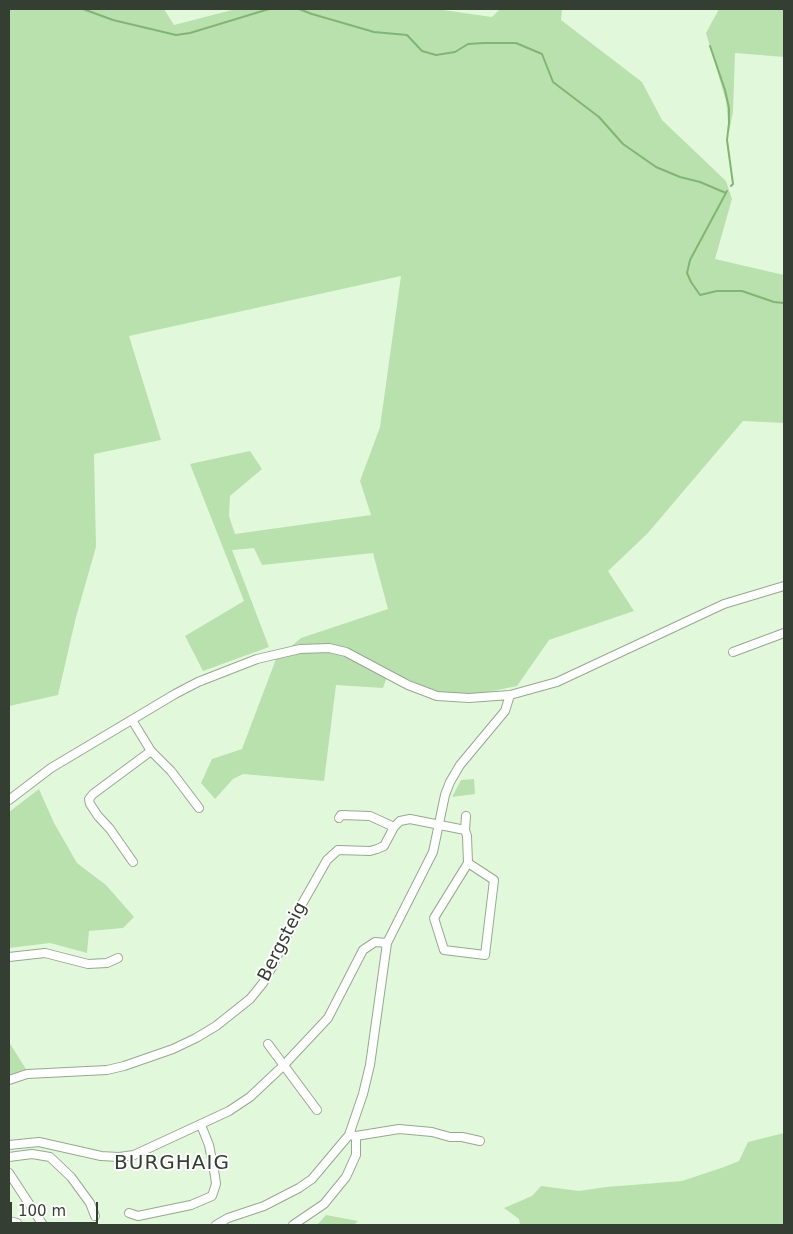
<!DOCTYPE html>
<style>
body{margin:0}
#map{position:relative;width:793px;height:1234px;overflow:hidden;background:#e1f9da;font-family:"DejaVu Sans",sans-serif}
canvas{display:block}
.frame{position:absolute;inset:0;border:10px solid #353e32;pointer-events:none}
.scale{position:absolute;left:10px;top:1202px;width:88px;height:22px;box-sizing:border-box;border:2px solid #353e32;border-top:0;padding-left:6px;font-size:15px;line-height:18px;white-space:nowrap;color:#353e32;-webkit-text-stroke:4px #fefefe;paint-order:stroke}
</style>
<div id="map">
<canvas width="793" height="1234"></canvas>
<div class="frame"></div>
<div class="scale">100 m</div>
</div>
<script>
const context = document.querySelector('canvas').getContext('2d');
context.lineJoin = 'round';
function paint(path, color) { context.fillStyle = color; context.fill(path, 'evenodd'); }
const toPath = rows => new Path2D(rows.map(r => 'M' + r).join(''));
function trace(path, color, width, dash) { context.strokeStyle = color; context.lineWidth = width; context.lineCap = dash ? 'butt' : 'round'; context.setLineDash(dash || []); context.stroke(path); }
function write(font, color, halo, rows, align = 'center') {
  context.font = font + ' "DejaVu Sans",sans-serif'; context.lineWidth = 4; context.setLineDash([]); context.textBaseline = 'middle'; context.strokeStyle = halo; context.fillStyle = color; for (const [text, x, y, turn = 0] of rows) {
    context.save(); context.translate(x, y); context.rotate((+turn || 0) * Math.PI / 180); context.textAlign = isNaN(turn) ? turn : align; if (halo) context.strokeText(text, 0, 0); context.fillText(text, 0, 0); context.restore();
  }
}
const green = toPath([
 [9,9,164,9,174,25,236,9,436,9,492,17,500,9,562,9,561,20,642,82,662,120,726,181,732,199,715,259,784,275,784,423,743,421,647,534,608,571,634,611,549,640,517,686,473,695,439,693,389,671,383,688,336,685,324,781,243,774,233,779,215,799,201,783,212,759,242,749,276,659,301,638,388,609,373,553,262,565,254,548,232,550,269,647,203,671,185,636,244,601,190,464,250,451,262,469,230,496,229,516,235,534,371,515,360,481,380,427,401,276,129,336,161,440,94,454,96,547,76,617,58,695,9,706],
 [719,9,784,9,784,57,735,53,733,112,729,132,726,101,706,33],
 [474,779,475,794,452,797,461,780],
 [39,789,54,823,77,863,106,885,134,917,123,928,89,931,87,953,50,943,9,948,9,812],
 [9,1042,29,1074,9,1080],
 [784,1133,784,1225,520,1225,519,1219,504,1208,532,1196,541,1186,579,1191,606,1187,682,1181,724,1167,739,1161,748,1142],
 [326,1215,358,1221,354,1225,317,1225]
]);
const stream = toPath([
 [83,9,113,20,176,35,190,33,269,9],
 [299,9,312,14,374,32,407,35,422,51,436,55,455,52,468,44,484,43,516,43,542,54,553,82,599,117,623,144,656,167,680,177,700,182,726,193],
 [710,46,725,90,729,108,729,123,727,140,733,184,731,186],
 [727,191,690,260,687,273,691,282,700,295,717,291,742,291,774,302,784,303]
]);
const minor = toPath([
 [733,652,784,633],
 [132,720,151,751,171,771,199,808],
 [9,800,51,768,175,694,198,682,257,659,300,649,329,648,346,652,408,685,437,696,469,698,510,695,557,682,724,604,784,586],
 [339,818,341,815,370,816,394,827],
 [465,830,466,816],
 [133,862,110,829,98,816,90,804,89,799,93,794,151,751],
 [9,957,45,953,88,964,107,963,118,958],
 [268,1044,317,1110],
 [9,1080,27,1074,107,1070,124,1066,173,1049,196,1038,216,1026,250,999,263,983,272,967,302,904,327,860,338,850,370,851,377,849,384,846,394,827,400,821,410,819,465,830,467,836,468,863,434,918,444,950,485,955,494,880,468,863],
 [349,1135,356,1136,399,1129,432,1132,450,1137,462,1137,480,1141],
 [9,1145,39,1142,101,1156,119,1157,134,1155,229,1111,250,1097,283,1066,328,1018,363,950,375,942,387,943],
 [9,1157,32,1154,50,1157,71,1177,90,1203,95,1216],
 [9,1173,43,1225],
 [129,1213,138,1216,191,1205,212,1196,216,1184,215,1176,209,1145,201,1125],
 [9,1221,17,1223],
 [216,1225,228,1218,264,1206,299,1188,312,1179,349,1135,363,1094,370,1065,387,943,433,852,445,795,450,782,460,765,505,711,510,695],
 [293,1225,324,1204,346,1177,356,1155,356,1136]
]);
const streetNames = [
 ["Bergsteig",283,942,-63]
];
const quarterNames = [
 ["BURGHAIG",172,1164]
];
paint(green, '#b9e1ad');
trace(stream, '#82b573', 2);
trace(minor, '#94aa8e', 10);
trace(minor, '#fff', 8);
write('18px', '#353e32', '#fefefe', streetNames);
context.letterSpacing = '1px';
write('20px', '#353e32', '#fefefe', quarterNames);
context.letterSpacing = '0px';
</script>
